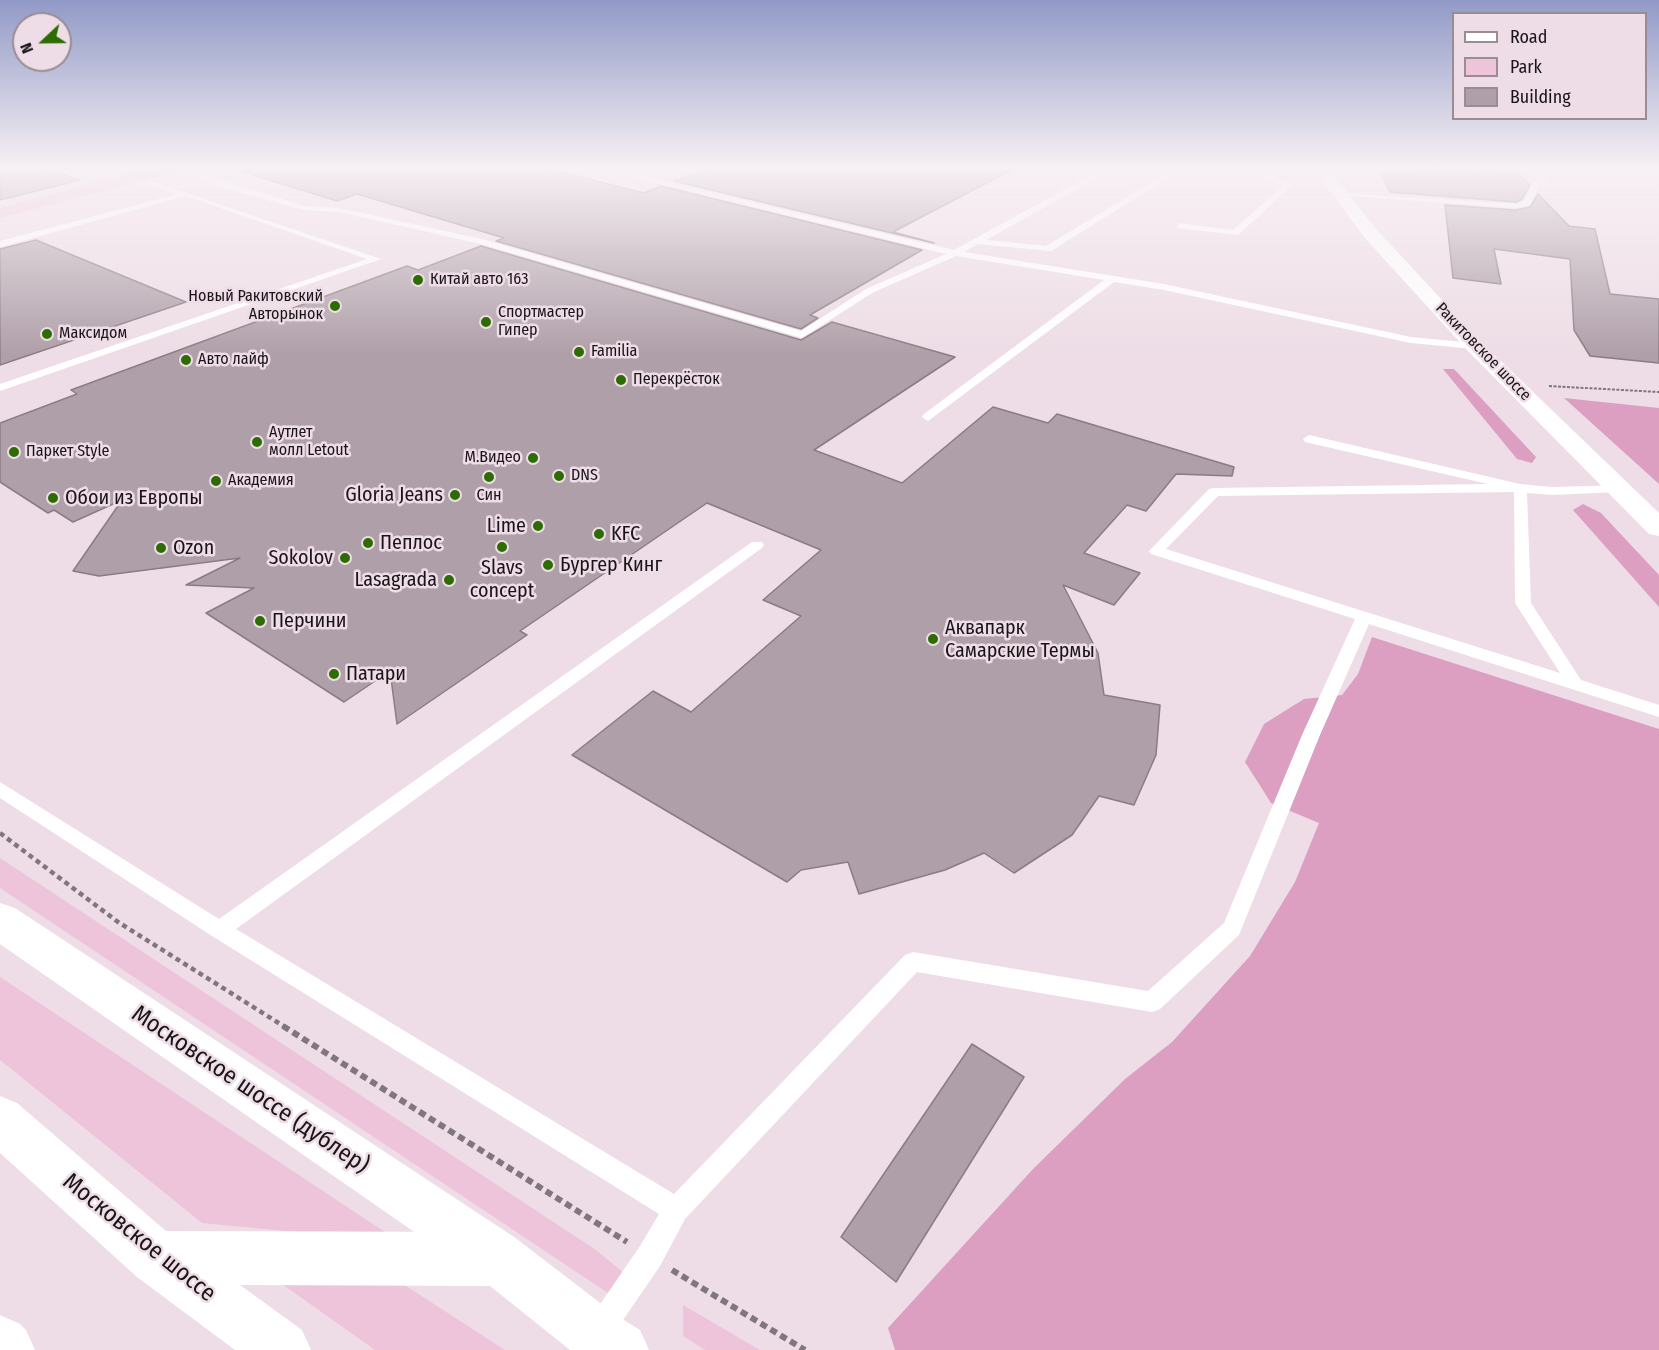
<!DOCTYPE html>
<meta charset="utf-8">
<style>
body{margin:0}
#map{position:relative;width:1659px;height:1350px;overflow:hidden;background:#eedde6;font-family:"Fira Sans Condensed",sans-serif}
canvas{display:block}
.legend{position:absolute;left:1452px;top:12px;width:195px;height:108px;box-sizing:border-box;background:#eedde6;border:2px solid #998d93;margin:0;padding:8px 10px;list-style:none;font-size:18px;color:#191417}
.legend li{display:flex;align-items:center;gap:12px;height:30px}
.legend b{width:30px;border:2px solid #998d93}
.north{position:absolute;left:12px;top:12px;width:60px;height:60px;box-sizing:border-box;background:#eedde6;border:2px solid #998d93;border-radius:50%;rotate:248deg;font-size:16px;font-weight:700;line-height:24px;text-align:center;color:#191417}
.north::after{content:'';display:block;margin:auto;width:21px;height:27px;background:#2d6c00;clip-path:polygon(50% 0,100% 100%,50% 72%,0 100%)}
</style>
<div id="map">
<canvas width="1659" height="1350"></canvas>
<ul class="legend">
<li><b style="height:8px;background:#fff"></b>Road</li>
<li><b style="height:16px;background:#eec4db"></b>Park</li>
<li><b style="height:16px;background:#af9fa8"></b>Building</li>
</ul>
<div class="north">N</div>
</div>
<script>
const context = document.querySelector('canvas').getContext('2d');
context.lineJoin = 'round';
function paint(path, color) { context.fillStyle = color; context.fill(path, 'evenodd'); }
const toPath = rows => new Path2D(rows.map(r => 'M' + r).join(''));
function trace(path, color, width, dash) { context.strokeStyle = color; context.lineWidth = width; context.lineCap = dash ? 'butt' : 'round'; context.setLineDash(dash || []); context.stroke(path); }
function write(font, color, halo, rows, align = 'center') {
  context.font = font + ' "Fira Sans Condensed",sans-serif'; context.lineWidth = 5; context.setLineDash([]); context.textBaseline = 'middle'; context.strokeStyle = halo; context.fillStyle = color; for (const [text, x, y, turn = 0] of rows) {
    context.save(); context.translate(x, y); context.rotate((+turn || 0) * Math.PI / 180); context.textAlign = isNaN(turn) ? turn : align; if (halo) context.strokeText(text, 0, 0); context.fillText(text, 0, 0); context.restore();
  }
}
const green = toPath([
 [157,166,195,167,0,218,0,208],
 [0,858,596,1250,625,1274,620,1301,0,888],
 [0,977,400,1242,202,1223,0,1060],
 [386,1273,505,1350,375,1350,272,1277],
 [683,1305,760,1350,705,1350,683,1336]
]);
const forest = toPath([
 [1443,369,1454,369,1536,457,1532,463,1517,459],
 [1564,398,1659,408,1659,484],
 [1583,504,1601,513,1659,575,1659,607,1573,510],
 [1372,637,1659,729,1659,1350,895,1350,888,1328,1033,1169,1125,1079,1172,1042,1250,956,1295,882,1319,823,1271,803,1245,762,1264,724,1304,699,1342,695,1358,674]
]);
const building = toPath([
 [0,166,38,166,80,180,0,200,0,166],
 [244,166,537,166,644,193,661,186,922,250,810,315,818,318,801,329,496,241,504,238,357,194,337,201,243,172,244,166],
 [715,166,1019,166,893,232,934,243,674,181,715,166],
 [1377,166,1516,171,1530,185,1522,199,1516,202,1390,192,1377,166],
 [1538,194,1569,226,1595,229,1610,294,1659,299,1659,363,1590,356,1574,330,1570,259,1494,249,1501,284,1453,278,1445,205,1516,210,1530,207,1538,194],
 [36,240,186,302,0,365,0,249,36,240],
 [481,246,801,340,832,322,955,357,814,450,902,483,993,407,1048,423,1057,414,1234,467,1232,476,1176,474,1146,511,1127,505,1084,553,1140,573,1114,605,1063,585,1098,653,1104,695,1160,705,1156,755,1134,805,1099,796,1072,835,1014,873,984,853,945,870,859,894,848,862,801,870,787,882,572,755,653,691,691,712,801,616,763,600,821,550,707,503,520,631,527,635,397,724,390,671,344,702,206,613,254,588,186,585,240,558,99,576,73,571,122,500,73,522,54,510,48,513,0,482,0,423,77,394,71,390,407,266,418,270,481,246],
 [972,1044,1024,1077,896,1282,841,1237,972,1044]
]);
const pathFar2 = toPath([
 [1549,386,1659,392]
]);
const pathFar1 = toPath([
 [0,833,118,922,285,1027]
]);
const path = toPath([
 [283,1026,627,1242],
 [672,1270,805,1350]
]);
const service = toPath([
 [85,166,96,166,105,170,101,172,85,166],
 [201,166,213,166,201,171,205,175,304,206,339,208,482,239,801,331,866,289,946,254,587,166,600,166,633,174,655,166,666,166,642,176,954,250,1108,166,1118,166,986,240,1046,246,1178,166,1187,166,1051,251,978,244,964,252,1164,284,1411,337,1474,343,1479,346,1474,349,1411,343,1164,290,1114,282,928,421,922,417,924,414,1104,280,956,256,872,293,802,338,477,243,339,212,304,210,227,189,199,179,192,170,201,166],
 [1527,166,1535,166,1548,180,1539,186,1530,205,1516,208,1335,195,1339,193,1516,204,1524,201,1533,183,1539,180,1527,166],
 [1247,167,1292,185,1238,235,1176,228,1179,223,1233,230,1283,186,1247,171,1247,167],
 [148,180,381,259,0,391,0,384,367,259,186,196,0,247,0,241,178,194,148,184,148,180],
 [1309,435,1520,484,1552,487,1624,485,1624,491,1619,492,1552,495,1527,493,1531,603,1581,680,1659,705,1659,717,1369,624,1320,735,1239,935,1160,1009,1152,1012,917,972,685,1219,660,1266,610,1339,600,1343,590,1339,586,1329,590,1319,640,1246,659,1214,212,936,0,798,0,782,219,919,752,542,762,542,764,545,762,548,236,929,674,1194,905,955,913,952,1148,991,1224,923,1302,735,1355,619,1151,554,1149,551,1209,489,1214,488,1488,484,1305,442,1303,439,1309,435],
 [1514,492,1515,603,1560,673,1166,549,1218,496,1514,492]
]);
const minor = toPath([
 [0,903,15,908,517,1239,525,1258,517,1277,498,1285,479,1277,0,944,0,903]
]);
const primary = toPath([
 [1311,166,1326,166,1377,230,1481,342,1659,513,1659,536,1649,534,1467,350,1365,238,1311,166],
 [0,1096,17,1103,166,1231,499,1232,518,1240,616,1315,640,1330,649,1350,570,1350,490,1286,240,1285,302,1330,311,1350,235,1350,137,1277,0,1153,0,1096],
 [0,1315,20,1324,26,1330,35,1350,0,1350,0,1315]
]);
const markers = [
 [418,280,6,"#2d6c00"],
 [335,306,6,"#2d6c00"],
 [486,322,6,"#2d6c00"],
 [47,334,6,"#2d6c00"],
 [579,352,6,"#2d6c00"],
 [186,360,6,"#2d6c00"],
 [621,380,6,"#2d6c00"],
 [257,442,6,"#2d6c00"],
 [14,452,6,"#2d6c00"],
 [533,458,6,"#2d6c00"],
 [559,476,6,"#2d6c00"],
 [489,477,6,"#2d6c00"],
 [216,481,6,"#2d6c00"],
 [455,495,6,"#2d6c00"],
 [53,498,6,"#2d6c00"],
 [538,526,6,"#2d6c00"],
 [599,534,6,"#2d6c00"],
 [368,543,6,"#2d6c00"],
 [502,547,6,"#2d6c00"],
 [161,548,6,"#2d6c00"],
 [345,558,6,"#2d6c00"],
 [548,565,6,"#2d6c00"],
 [449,580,6,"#2d6c00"],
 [260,621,6,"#2d6c00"],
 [933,639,6,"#2d6c00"],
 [334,674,6,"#2d6c00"]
];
const farPoinames = [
 ["Китай авто 163",430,280],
 ["Новый Ракитовский",323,297,"right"],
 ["Авторынок",323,315,"right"],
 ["Спортмастер",498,313],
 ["Гипер",498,331],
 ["Максидом",59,334],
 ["Familia",591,352],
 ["Авто лайф",198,360],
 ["Перекрёсток",633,380],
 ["Аутлет",269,433],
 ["молл Letout",269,451],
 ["Паркет Style",26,452],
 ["М.Видео",521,458,"right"],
 ["DNS",571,476],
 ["Академия",228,481],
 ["Син",489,496,"center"]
];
const farStreetnames = [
 ["Ракитовское шоссе",1483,352,46]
];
const poiNames = [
 ["Gloria Jeans",443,495,"right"],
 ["Обои из Европы",65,498],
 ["Lime",526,526,"right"],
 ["KFC",611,534],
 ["Пеплос",380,543],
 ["Ozon",173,548],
 ["Sokolov",333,558,"right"],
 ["Бургер Кинг",560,565],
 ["Slavs",502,568,"center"],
 ["concept",502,591,"center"],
 ["Lasagrada",437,580,"right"],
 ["Перчини",272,621],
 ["Аквапарк",945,628],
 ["Самарские Термы",945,651],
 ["Патари",346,674]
];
const nearStreetnames = [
 ["Московское шоссе (дублер)",250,1090,34],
 ["Московское шоссе",139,1238,39]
];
paint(green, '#eec4db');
paint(forest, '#dc9fc1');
paint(building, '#af9fa8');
trace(building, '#8b7c84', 1.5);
trace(pathFar2, '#80767c', 2, [3, 1.5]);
trace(pathFar1, '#80767c', 4.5, [5, 4]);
trace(path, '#80767c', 6, [7, 4.5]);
paint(service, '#fff');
paint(minor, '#fff');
paint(primary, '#fff');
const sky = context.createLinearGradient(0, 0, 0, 355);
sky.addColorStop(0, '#919ac7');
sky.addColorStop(0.47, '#f7f0f4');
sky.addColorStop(1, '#f7f0f400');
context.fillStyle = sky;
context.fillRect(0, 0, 1659, 355);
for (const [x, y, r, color] of markers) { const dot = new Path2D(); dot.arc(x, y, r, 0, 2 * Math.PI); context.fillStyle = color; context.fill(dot); trace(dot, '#eedde6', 2); }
write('16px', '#191417', '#eedde6', farPoinames, 'left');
write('16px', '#191417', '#eedde6', farStreetnames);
write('20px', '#191417', '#eedde6', poiNames, 'left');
write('24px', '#191417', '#eedde6', nearStreetnames);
</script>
